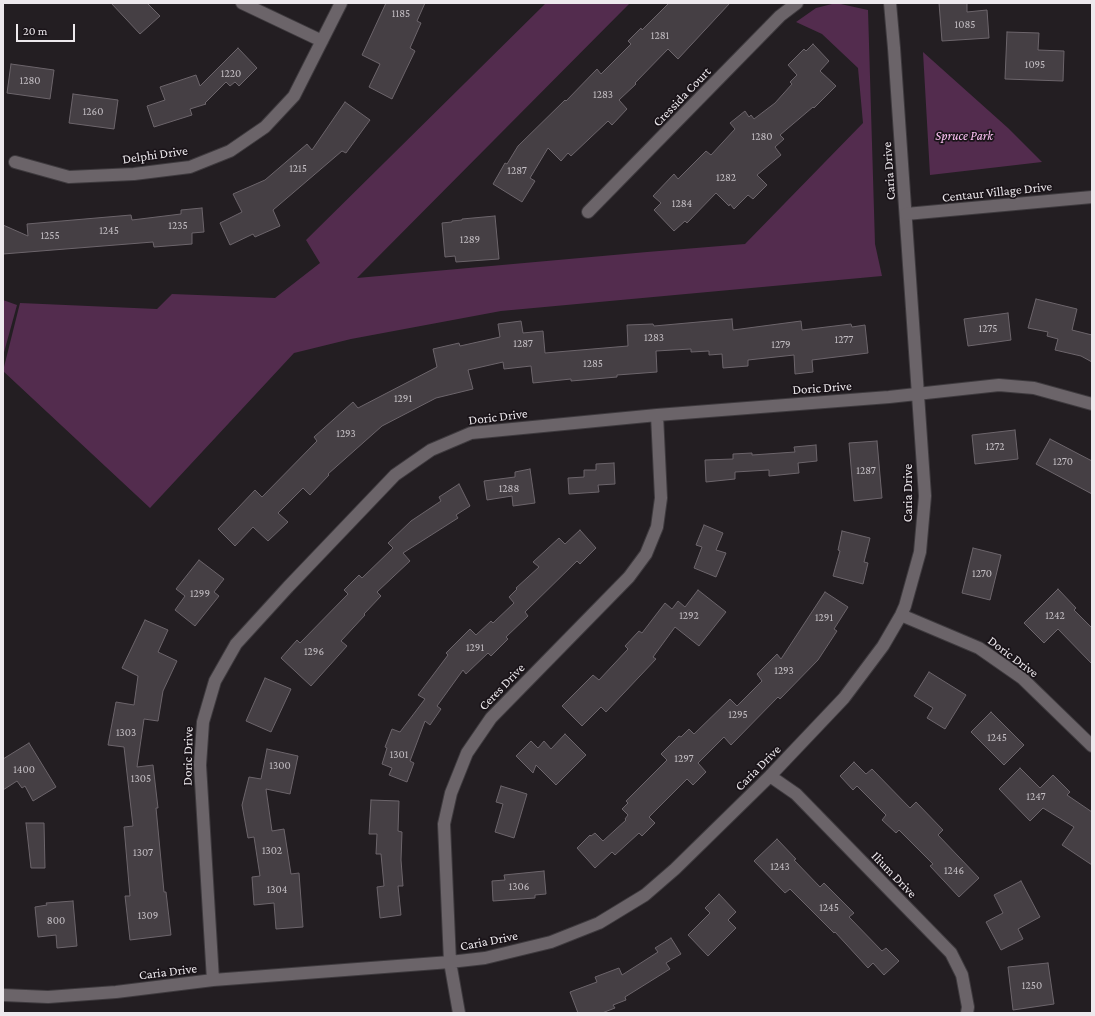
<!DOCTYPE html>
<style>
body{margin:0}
#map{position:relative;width:1095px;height:1016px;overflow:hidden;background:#231e22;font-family:"Crimson Pro",serif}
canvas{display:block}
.frame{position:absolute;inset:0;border:4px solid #ede9ed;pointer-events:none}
.scale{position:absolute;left:16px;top:24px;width:59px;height:18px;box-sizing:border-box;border:2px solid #ede9ed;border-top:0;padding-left:5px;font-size:12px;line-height:14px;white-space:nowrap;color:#ede9ed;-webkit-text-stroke:3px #1a1419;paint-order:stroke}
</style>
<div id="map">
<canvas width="1095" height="1016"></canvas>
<div class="frame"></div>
<div class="scale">20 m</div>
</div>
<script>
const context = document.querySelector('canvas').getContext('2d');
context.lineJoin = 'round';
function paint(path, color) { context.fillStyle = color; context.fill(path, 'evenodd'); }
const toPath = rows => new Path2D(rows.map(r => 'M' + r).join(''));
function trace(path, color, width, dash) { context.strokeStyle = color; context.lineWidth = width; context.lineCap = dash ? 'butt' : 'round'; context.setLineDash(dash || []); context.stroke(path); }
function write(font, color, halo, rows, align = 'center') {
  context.font = font + ' "Crimson Pro",serif'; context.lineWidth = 3.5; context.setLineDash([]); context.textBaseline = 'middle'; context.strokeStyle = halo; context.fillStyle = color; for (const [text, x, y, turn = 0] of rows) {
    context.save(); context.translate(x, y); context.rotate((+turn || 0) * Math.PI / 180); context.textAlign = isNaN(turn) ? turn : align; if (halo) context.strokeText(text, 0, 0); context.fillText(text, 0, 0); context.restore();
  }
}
const green = toPath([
 [546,3,630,3,357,278,647,252,745,244,863,123,858,68,822,34,796,22,816,8,836,3,868,10,875,244,882,276,501,311,351,339,294,353,150,508,3,371,20,303,157,309,172,294,275,298,320,263,306,240],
 [923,52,1008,128,1042,162,930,175],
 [3,300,17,305,3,356]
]);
const building = toPath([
 [111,3,147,3,160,16,140,34,111,3],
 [386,3,425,3,417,21,421,23,410,48,415,51,392,99,369,87,380,64,362,55,386,3],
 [669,3,730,3,678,59,668,49,635,83,636,84,619,100,627,109,612,125,608,121,571,156,568,153,561,161,548,148,530,178,535,181,522,202,493,184,505,163,507,164,518,146,565,100,566,101,597,69,601,74,631,44,628,41,641,28,642,30,669,3],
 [939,3,967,3,967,12,987,10,989,38,942,41,939,3],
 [1007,32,1039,33,1038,50,1064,51,1063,81,1005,79,1007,32],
 [813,44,829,61,820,71,836,86,814,108,813,107,780,135,784,139,775,147,781,155,757,175,767,185,753,199,748,195,734,209,730,204,729,206,716,193,687,223,685,221,674,231,654,210,661,203,653,196,674,174,678,179,706,151,711,155,735,129,730,123,745,111,749,117,751,115,754,119,775,103,792,84,790,82,797,75,788,65,804,49,806,51,813,44],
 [238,48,257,68,239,86,235,82,230,86,226,82,205,103,206,104,190,109,192,115,154,127,147,106,165,100,160,87,196,75,200,86,238,48],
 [11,64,54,70,50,99,7,93,11,64],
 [73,94,118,100,114,129,69,123,73,94],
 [345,102,370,120,346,153,342,151,273,210,280,226,255,237,253,234,230,245,220,223,242,212,233,194,265,180,307,144,312,150,345,102],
 [202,208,204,232,192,233,192,244,154,247,153,242,3,254,3,225,28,236,27,224,131,215,132,220,181,214,181,210,202,208],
 [495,216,499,259,456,262,455,256,445,257,442,223,452,222,452,221,462,220,462,219,495,216],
 [1036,299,1077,309,1072,330,1092,335,1092,362,1081,356,1055,350,1058,339,1047,336,1048,332,1028,328,1036,299],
 [1008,313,1011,340,968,346,964,319,1008,313],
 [732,319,733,330,801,321,802,330,851,324,852,327,865,325,868,353,812,360,813,372,795,374,794,355,748,360,748,366,723,368,722,354,709,355,709,351,691,352,691,349,656,351,657,372,617,375,617,377,571,381,571,379,533,383,531,366,504,369,503,362,468,370,473,389,436,398,382,426,328,474,329,475,310,495,303,488,278,513,288,522,268,541,253,527,235,546,218,529,255,490,262,497,317,441,314,437,353,402,358,408,437,367,433,349,459,343,460,346,500,337,498,324,521,321,523,333,543,331,545,353,628,346,627,325,653,324,654,326,732,319],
 [1015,430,1018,459,975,464,972,435,1015,430],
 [1050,439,1092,461,1092,494,1036,464,1050,439],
 [877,441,882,498,854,501,849,443,877,441],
 [816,445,817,461,798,463,799,473,769,476,769,470,735,472,735,479,706,482,705,460,733,459,733,454,752,453,752,455,795,452,794,447,816,445],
 [614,463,615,484,598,485,599,492,569,494,568,478,584,477,584,470,596,470,596,464,614,463],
 [530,469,535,503,513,506,512,496,487,500,484,481,515,477,515,472,530,469],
 [459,484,470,506,456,515,458,518,403,553,410,561,377,592,381,596,364,614,365,615,341,641,347,646,311,686,281,658,297,640,300,643,348,594,344,590,359,575,362,578,393,548,388,543,411,521,441,501,439,497,459,484],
 [704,525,723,533,716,550,726,553,716,577,694,568,702,547,696,545,704,525],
 [580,530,596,548,580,564,577,561,525,612,528,616,506,637,508,639,491,656,488,653,466,674,463,670,437,706,441,709,430,725,425,721,410,761,414,763,407,782,389,775,392,768,382,764,387,748,385,747,392,729,400,732,425,699,418,695,448,655,446,653,470,629,476,635,491,621,493,623,514,603,509,597,517,589,516,588,539,567,533,562,559,538,565,544,580,530],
 [842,531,870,538,864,562,868,563,863,584,833,576,840,551,838,550,842,531],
 [973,548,1001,555,990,600,962,593,973,548],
 [199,560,224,579,214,592,219,596,195,626,175,610,185,596,176,589,199,560],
 [1058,589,1076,608,1074,610,1092,628,1092,664,1058,629,1044,643,1024,623,1058,589],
 [698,590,726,612,699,646,675,627,653,657,656,659,606,712,601,707,582,726,562,706,593,675,599,680,628,649,625,646,639,631,642,633,665,603,672,609,678,601,685,607,698,590],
 [825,592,848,607,834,629,837,631,818,660,780,699,778,697,731,745,724,737,698,763,706,772,693,785,687,779,649,817,655,823,642,836,639,833,615,855,612,852,595,868,577,848,590,835,591,836,595,833,603,841,626,820,625,819,628,815,622,809,628,803,626,801,667,760,661,754,679,736,681,737,689,729,694,734,730,699,737,706,762,681,757,674,777,654,781,659,825,592],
 [145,620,168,630,158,652,177,661,163,691,158,721,144,719,137,767,153,765,158,808,156,808,164,892,166,892,171,935,130,940,125,896,130,896,124,827,133,826,124,747,108,745,116,702,134,705,138,676,122,668,145,620],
 [929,672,966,695,945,729,927,718,933,708,914,696,929,672],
 [265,678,291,689,271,732,246,721,265,678],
 [991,712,1024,745,1004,765,971,732,991,712],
 [565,734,586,755,556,785,536,765,533,773,516,756,531,741,538,748,544,741,551,749,565,734],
 [29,743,56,787,33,801,25,786,22,788,17,781,3,790,3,759,29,743],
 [267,749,298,756,290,794,266,789,272,831,284,829,291,874,299,873,303,927,276,929,274,903,254,905,252,877,260,876,254,837,248,838,242,805,249,777,261,779,267,749],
 [854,762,866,774,872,769,910,808,916,802,943,830,938,835,979,878,959,897,930,866,933,864,899,830,896,833,882,820,886,815,857,786,853,790,840,776,854,762],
 [1020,768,1040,788,1053,775,1070,792,1067,795,1092,812,1092,865,1062,845,1074,827,1043,808,1030,821,999,789,1020,768],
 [501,786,527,794,514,838,495,832,503,804,496,802,501,786],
 [371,800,399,801,398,831,402,832,401,860,403,886,398,886,401,915,380,918,377,887,384,886,381,854,376,854,377,834,369,834,371,800],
 [26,823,44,823,45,868,31,868,26,823],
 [777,839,796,859,794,860,820,887,824,883,854,913,849,917,882,951,886,948,899,961,884,975,873,963,868,968,835,932,834,933,790,889,785,893,754,861,777,839],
 [544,871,546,894,535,895,535,898,493,901,492,881,505,880,504,875,544,871],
 [1021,881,1040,917,1018,929,1023,939,1001,950,986,922,1003,913,994,895,1021,881],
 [719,894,736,912,728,920,736,928,708,956,688,935,710,913,705,908,719,894],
 [73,901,77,946,57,948,56,935,38,937,35,907,47,905,46,903,73,901],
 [671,938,681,954,666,963,670,969,625,997,626,1000,613,1005,615,1008,602,1013,578,1013,570,992,597,982,595,977,619,968,622,975,658,952,655,948,671,938],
 [1048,963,1054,1004,1013,1010,1008,967,1048,963]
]);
const street = toPath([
 [242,3,322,41],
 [15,162,69,177,134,174,190,167,230,151,265,127,294,96,341,3],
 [588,212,780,16,797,3],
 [901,615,979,648,1022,678,1092,746],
 [770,776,796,794,951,953,962,975,968,1007,967,1013],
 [213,980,200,765,203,722,215,681,236,644,288,587,395,475,431,450,471,433,657,415,889,397,999,385,1034,388,1092,404],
 [3,995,48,997,116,992,213,980,450,962,485,958,551,942,599,923,645,895,675,869,770,776,844,698,883,646,901,615,905,606,920,552,925,496,894,48,890,3],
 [459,1013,450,962,444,824,451,793,467,753,491,718,629,577,646,554,657,527,661,498,657,415]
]);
const secondary = toPath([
 [906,214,1092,197]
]);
const numberNames = [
 ["1185",401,14],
 ["1085",965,25],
 ["1281",660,36],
 ["1095",1035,65],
 ["1220",231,74],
 ["1280",30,81],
 ["1283",603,95],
 ["1260",93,112],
 ["1280",762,137],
 ["1215",298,169],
 ["1287",517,171],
 ["1282",726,178],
 ["1284",682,204],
 ["1235",178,226],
 ["1245",109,231],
 ["1255",50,236],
 ["1289",470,240],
 ["1275",988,329],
 ["1283",654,338],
 ["1277",844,340],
 ["1287",523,344],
 ["1279",781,345],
 ["1285",593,364],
 ["1291",403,399],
 ["1293",346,434],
 ["1272",995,447],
 ["1270",1063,462],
 ["1287",866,471],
 ["1288",509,489],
 ["1270",982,574],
 ["1299",200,594],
 ["1292",689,616],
 ["1242",1055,616],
 ["1291",824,618],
 ["1291",475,648],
 ["1296",314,652],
 ["1293",784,671],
 ["1295",738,715],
 ["1303",126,733],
 ["1245",997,738],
 ["1301",399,755],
 ["1297",684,759],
 ["1300",280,766],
 ["1400",24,770],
 ["1305",141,779],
 ["1247",1036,797],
 ["1302",272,851],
 ["1307",143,853],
 ["1243",780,867],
 ["1246",954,871],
 ["1306",519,887],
 ["1304",277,890],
 ["1245",829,908],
 ["1309",148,916],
 ["800",56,921],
 ["1250",1032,986]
];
const streetNames = [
 ["Cressida Court",682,97,-46],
 ["Delphi Drive",155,155,-8],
 ["Caria Drive",889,171,-94],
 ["Centaur Village Drive",997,192,-6],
 ["Doric Drive",822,388,-4],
 ["Doric Drive",498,417,-7],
 ["Caria Drive",908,493,-90],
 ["Doric Drive",1013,657,37],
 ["Ceres Drive",502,687,-46],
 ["Doric Drive",188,756,-89],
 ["Caria Drive",758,768,-45],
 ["Ilium Drive",894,875,46],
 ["Caria Drive",489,941,-11],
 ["Caria Drive",168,972,-7]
];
const parkNames = [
 ["Spruce Park",964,136]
];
paint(green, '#532c4e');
paint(building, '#453f44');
trace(building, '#6c656b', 1);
trace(street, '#3e3a3e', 14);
trace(secondary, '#3e3a3e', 14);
trace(street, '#6b6469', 12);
trace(secondary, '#6b6469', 12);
write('11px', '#c3bec3', null, numberNames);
write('13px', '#ede9ed', '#1a1419', streetNames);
write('italic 13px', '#fdc2f4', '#1a1419', parkNames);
</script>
